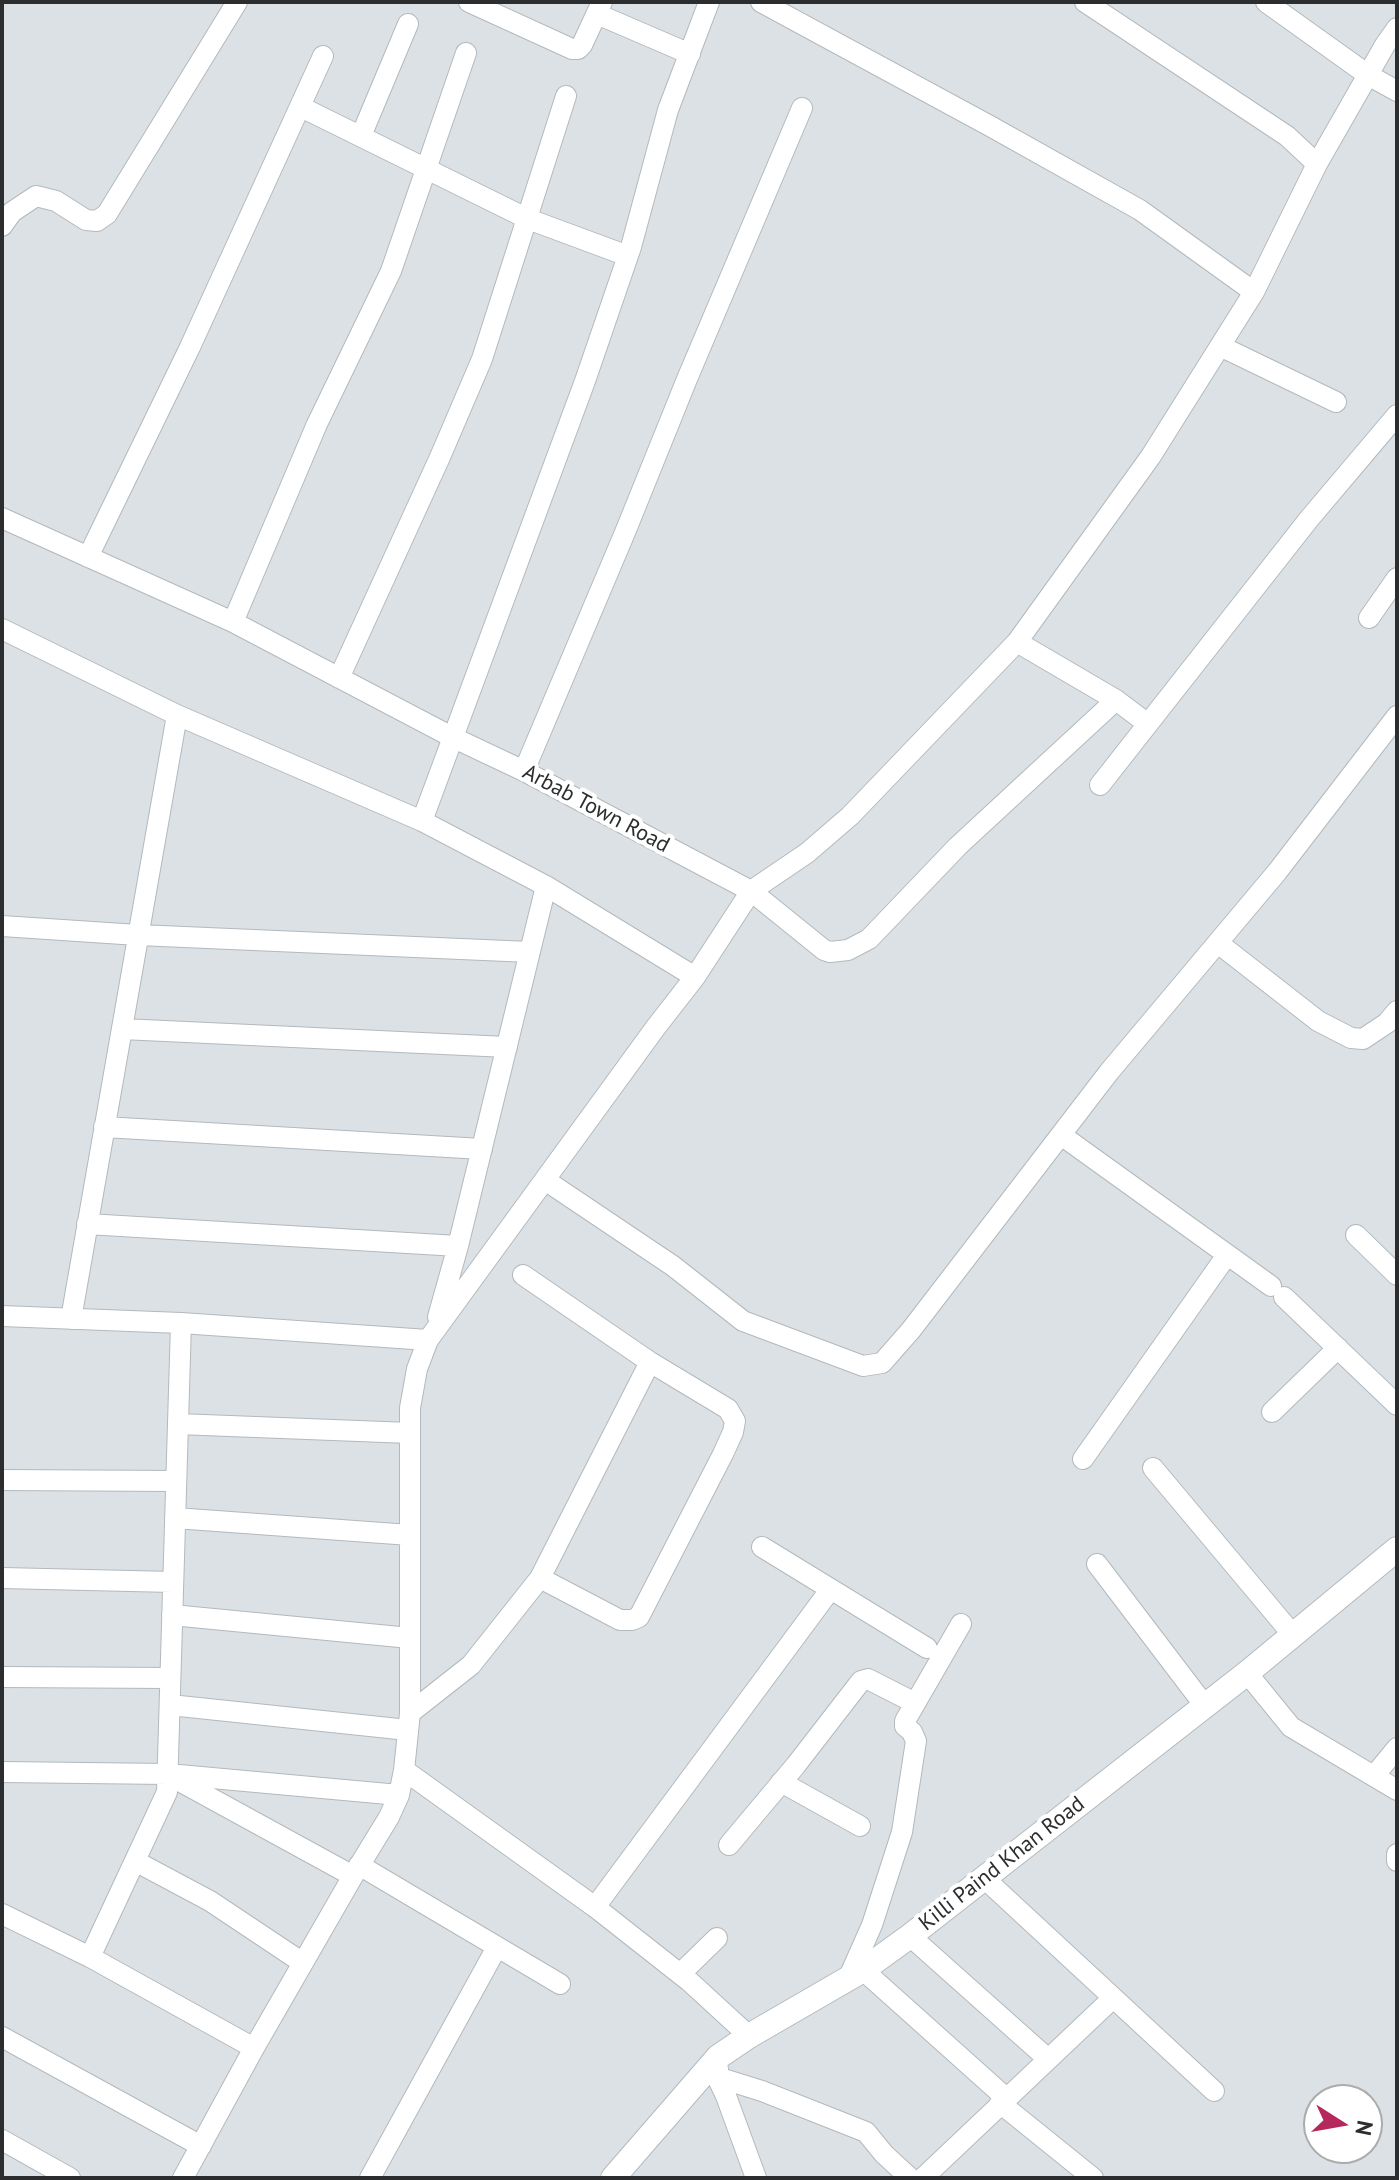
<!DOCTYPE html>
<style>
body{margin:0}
#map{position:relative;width:1399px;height:2180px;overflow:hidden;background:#dbe1e4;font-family:"PT Sans",sans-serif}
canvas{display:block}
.frame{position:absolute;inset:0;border:4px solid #2b2d2e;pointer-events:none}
.north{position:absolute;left:1303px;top:2084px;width:80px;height:80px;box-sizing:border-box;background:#fff;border:2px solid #aaabab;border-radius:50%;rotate:101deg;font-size:22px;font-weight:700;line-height:32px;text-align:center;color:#2b2d2e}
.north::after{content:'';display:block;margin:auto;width:28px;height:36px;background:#b6285c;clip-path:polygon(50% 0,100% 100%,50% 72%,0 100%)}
</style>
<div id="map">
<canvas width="1399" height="2180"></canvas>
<div class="frame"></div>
<div class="north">N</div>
</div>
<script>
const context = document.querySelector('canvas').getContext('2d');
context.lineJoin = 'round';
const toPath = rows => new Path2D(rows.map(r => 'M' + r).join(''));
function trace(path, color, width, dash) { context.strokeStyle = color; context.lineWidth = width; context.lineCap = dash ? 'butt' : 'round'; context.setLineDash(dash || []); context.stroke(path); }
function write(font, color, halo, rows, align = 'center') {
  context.font = font + ' "PT Sans",sans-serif'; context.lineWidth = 8; context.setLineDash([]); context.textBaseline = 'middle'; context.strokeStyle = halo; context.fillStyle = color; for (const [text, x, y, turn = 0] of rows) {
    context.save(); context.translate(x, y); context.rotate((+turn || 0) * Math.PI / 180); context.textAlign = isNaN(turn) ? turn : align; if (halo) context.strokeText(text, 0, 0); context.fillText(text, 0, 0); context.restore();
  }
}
const minor = toPath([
 [469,2,572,49,578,49,582,45,602,2],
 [761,2,990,126,1140,210,1254,292],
 [1085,2,1287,136,1317,164],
 [1266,2,1368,75,1397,91],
 [597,14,690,54],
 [301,107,528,219,628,256],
 [361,136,408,24],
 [2,226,12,212,36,196,56,201,86,220,97,221,107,214,237,2],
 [1220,346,1336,402],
 [2,518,233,622,452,737,524,771,751,891,824,950,830,952,848,950,869,939,958,846,1116,700],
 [88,557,190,347,323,56],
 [1369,618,1397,578],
 [233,622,317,424,391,271,466,53],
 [2,629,177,715,422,821,546,886,695,977],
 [1017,642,1116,700,1148,724],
 [339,678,440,457,482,359,566,96],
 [524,771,626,530,687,379,802,108],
 [1100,785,1309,519,1397,415],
 [422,821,585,381,631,247,668,110,709,2],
 [2,926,138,935,530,952],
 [1218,943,1318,1021,1351,1038,1363,1039,1387,1023,1397,1011],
 [122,1029,507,1047],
 [104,1127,482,1149],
 [1061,1135,1271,1286],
 [545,1180,673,1266,743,1321,863,1366,882,1363,911,1330,1109,1072,1277,872,1397,716],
 [87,1224,458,1246],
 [1356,1235,1397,1275],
 [523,1275,650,1362,728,1409,735,1421,733,1432,723,1454,639,1617,632,1620,620,1620,540,1578],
 [1284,1297,1397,1405],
 [2,1316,181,1323,428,1340],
 [438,1317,458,1246,546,886],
 [71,1319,177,715],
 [1272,1412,1338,1348],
 [178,1424,410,1433],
 [1083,1459,1227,1255],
 [1153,1468,1293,1635],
 [2,1480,176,1481],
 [175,1518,410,1535],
 [762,1547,927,1648],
 [1097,1564,1205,1706],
 [2,1578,173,1582],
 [172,1615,410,1638],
 [1247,1673,1291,1727,1397,1790],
 [2,1677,170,1678],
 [170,1705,408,1730],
 [410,1713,471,1665,540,1578,650,1362],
 [404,1770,595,1907,689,1981,749,2036],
 [2,1772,168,1774,399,1795],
 [1374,1776,1397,1748],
 [174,1778,353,1876],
 [781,1782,860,1826],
 [729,1845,796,1765,861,1681,868,1679,915,1703],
 [1397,1854,1397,1861],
 [135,1861,210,1901,303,1963],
 [359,1865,560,1984],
 [984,1878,1214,2091],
 [595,1907,830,1590],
 [2,1914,90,1957,254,2048],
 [910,1936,1048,2059],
 [90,1957,167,1792,181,1323],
 [863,1970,1006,2098],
 [680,1974,717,1938],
 [848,1979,872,1925,902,1832,916,1741,912,1732,905,1726,905,1721,961,1624],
 [2,2037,201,2146],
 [718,2069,717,2077,726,2096,756,2178],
 [717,2077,762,2091,866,2132,884,2154,910,2178],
 [1000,2103,1093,2178],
 [2,2140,70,2178],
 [183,2178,254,2048,353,1876,389,1817,399,1795,404,1770,410,1713,410,1408,417,1369,428,1340,656,1027,695,977,751,891,807,853,850,816,1017,642,1151,456,1254,292,1317,164,1385,45,1397,28],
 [370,2178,497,1947],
 [923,2178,1113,1998]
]);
const tertiary = toPath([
 [613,2178,718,2057,749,2036,863,1970,910,1936,1247,1673,1397,1549]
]);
const streetNames = [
 ["Arbab Town Road",596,809,28],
 ["Killi Paind Khan Road",1002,1864,-38]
];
trace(minor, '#b3b9bc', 22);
trace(tertiary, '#b3b9bc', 26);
trace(minor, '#fff', 20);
trace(tertiary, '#fff', 24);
write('22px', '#2b2d2e', '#fff', streetNames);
</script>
